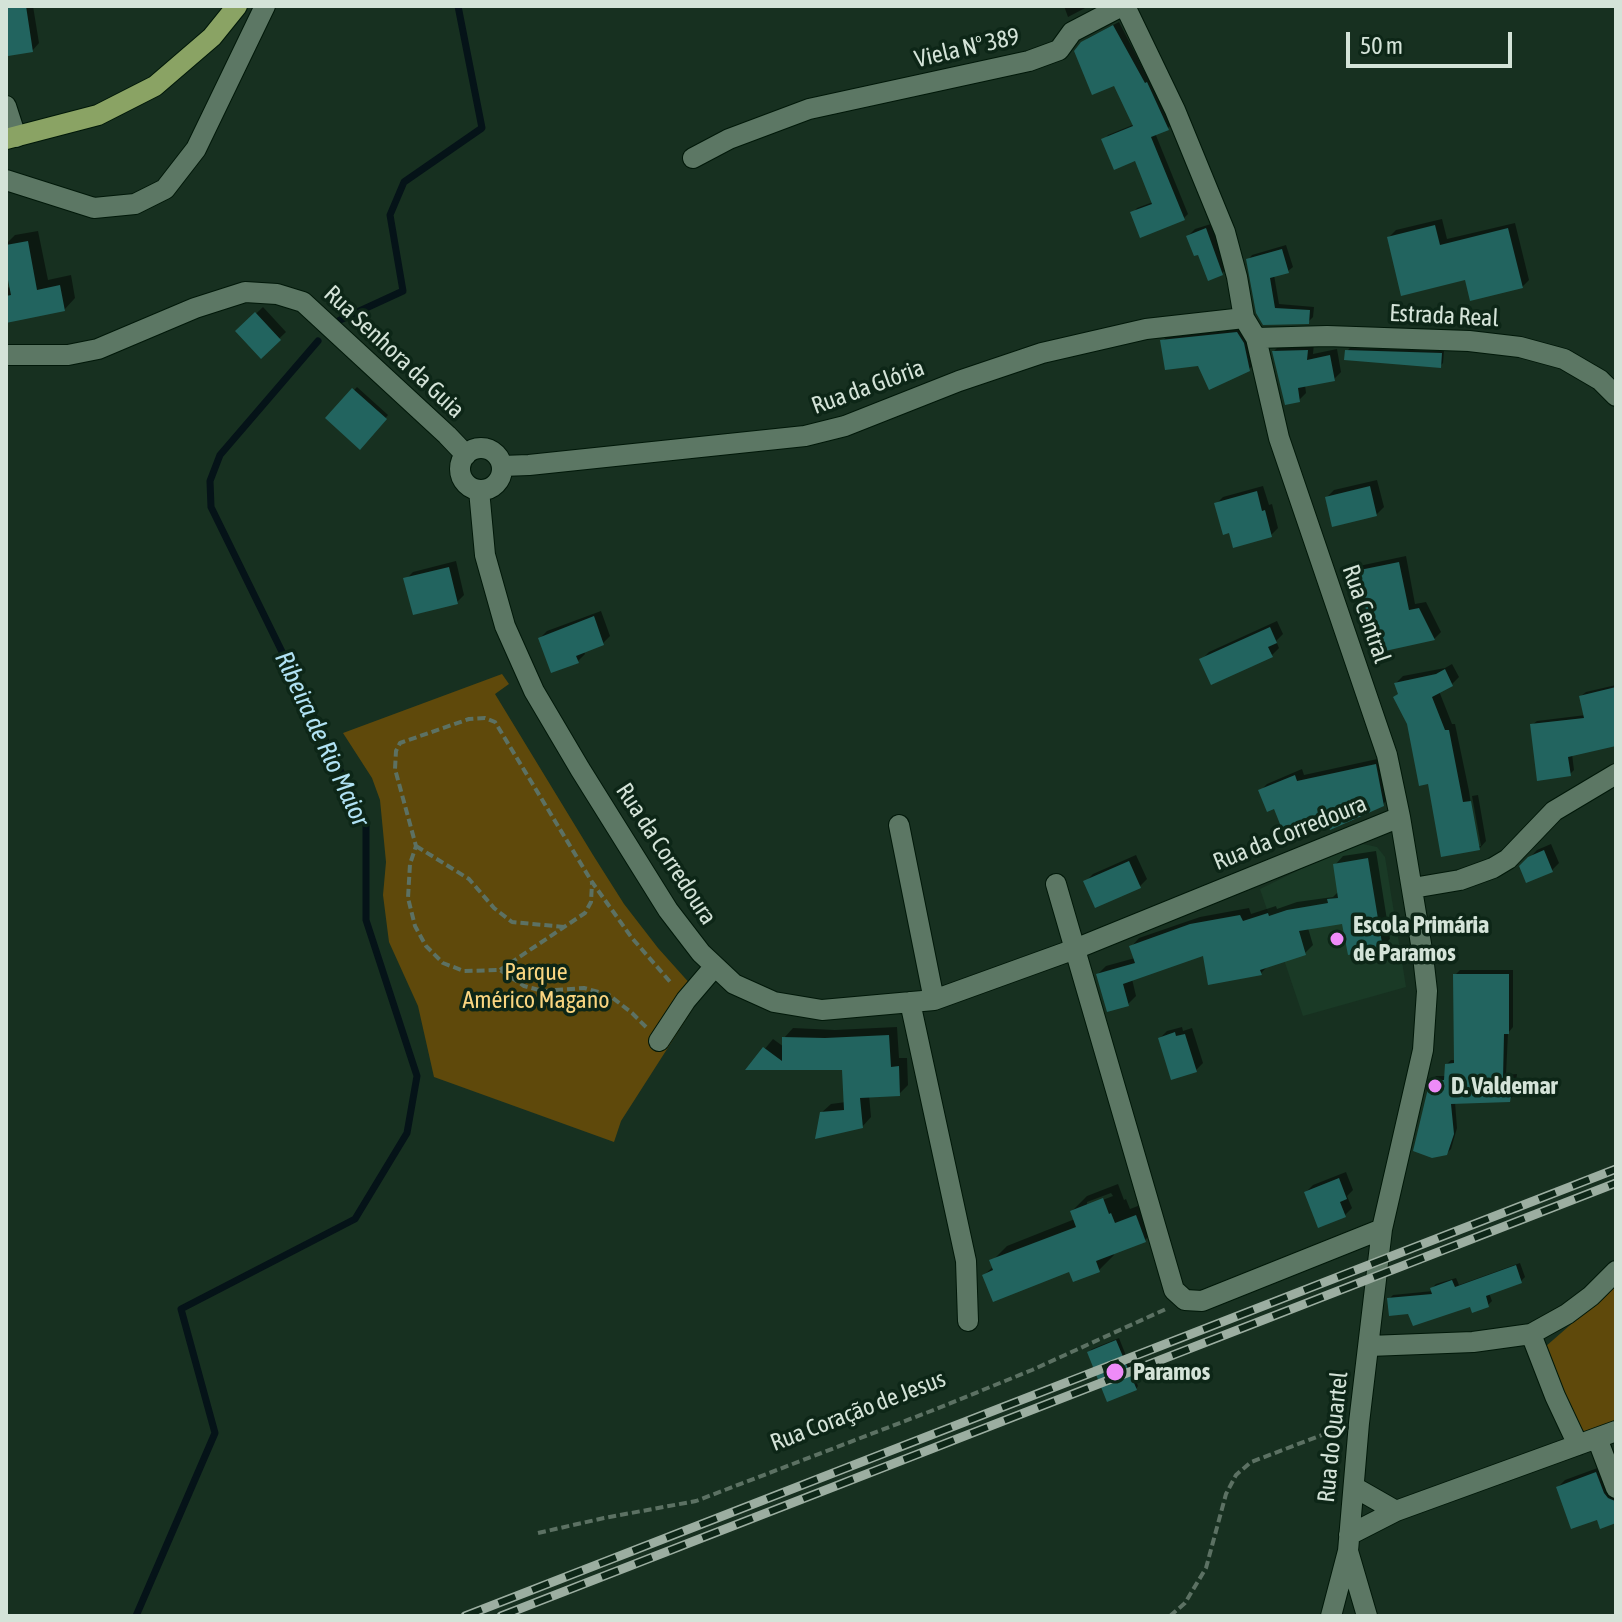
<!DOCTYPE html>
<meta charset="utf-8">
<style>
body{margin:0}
#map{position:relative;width:1622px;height:1622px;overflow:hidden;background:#173020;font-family:"Asap Condensed",sans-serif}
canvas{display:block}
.frame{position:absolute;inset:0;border:8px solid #d4e3d8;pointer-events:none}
.scale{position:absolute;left:1346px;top:32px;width:166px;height:36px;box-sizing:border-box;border:4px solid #d4e3d8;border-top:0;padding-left:10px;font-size:24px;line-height:28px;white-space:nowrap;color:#d4e3d8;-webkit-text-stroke:6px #0d2617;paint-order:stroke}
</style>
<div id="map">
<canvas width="1622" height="1622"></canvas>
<div class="frame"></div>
<div class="scale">50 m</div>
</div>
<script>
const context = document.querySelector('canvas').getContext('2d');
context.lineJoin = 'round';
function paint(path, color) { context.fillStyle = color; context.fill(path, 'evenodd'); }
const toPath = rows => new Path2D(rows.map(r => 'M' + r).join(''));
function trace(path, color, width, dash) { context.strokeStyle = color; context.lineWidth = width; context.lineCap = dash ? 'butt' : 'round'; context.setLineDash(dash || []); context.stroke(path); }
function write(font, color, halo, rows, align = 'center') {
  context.font = font + ' "Asap Condensed",sans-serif'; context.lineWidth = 7; context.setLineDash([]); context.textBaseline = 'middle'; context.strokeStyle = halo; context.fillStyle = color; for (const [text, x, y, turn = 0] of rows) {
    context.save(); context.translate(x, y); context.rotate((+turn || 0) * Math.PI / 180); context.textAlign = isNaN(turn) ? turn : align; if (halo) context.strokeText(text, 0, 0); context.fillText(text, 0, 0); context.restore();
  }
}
const built = toPath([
 [1363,844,1377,847,1385,857,1406,987,1303,1016,1260,889,1344,848]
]);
const green = toPath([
 [502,674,509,684,495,694,593,855,624,904,658,948,701,996,621,1121,614,1142,434,1077,418,1006,389,942,383,895,386,862,380,800,372,778,343,733],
 [1616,1285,1616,1420,1586,1432,1578,1428,1545,1347]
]);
const shadow = toPath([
 [6,6,33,6,39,43,32,51,6,29],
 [1064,6,1089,6,1068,17],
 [1119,22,1172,124,1168,128,1155,133,1188,214,1184,218,1133,213,1137,208,1153,202,1136,159,1104,140,1108,135,1135,124,1115,84,1082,43,1088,38],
 [1442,219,1447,239,1515,223,1529,280,1522,287,1389,237,1396,230],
 [1214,223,1229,266,1222,273,1199,252,1188,236,1195,229],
 [38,231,48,280,71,275,75,298,64,310,6,321,6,288,11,287,6,260,6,244,15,235],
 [1286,245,1293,267,1288,271,1274,275,1279,304,1314,307,1313,317,1308,322,1264,323,1248,260,1252,255],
 [263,307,286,332,261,356,238,331],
 [1243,327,1255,364,1249,369,1199,363,1163,341,1168,335],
 [1314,343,1313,354,1337,349,1341,372,1334,379,1305,385,1306,393,1299,400,1274,351,1281,344],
 [1350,348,1444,351,1443,363,1440,366,1347,351],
 [357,387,388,415,360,447,328,418],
 [1377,480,1384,507,1376,515,1327,497,1334,490],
 [1263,486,1269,505,1272,504,1278,528,1271,535,1216,504,1223,497],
 [1406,556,1415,604,1426,602,1441,632,1434,639,1365,595,1352,573,1359,566],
 [456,561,464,595,457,602,406,579,413,572],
 [601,611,610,636,603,643,584,651,585,654,578,661,540,638,547,631],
 [1277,621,1283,634,1276,641,1279,648,1272,655,1202,659,1209,652],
 [1452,664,1459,677,1452,684,1439,691,1452,724,1455,724,1469,791,1477,846,1481,846,1472,796,1478,795,1486,841,1479,849,1430,781,1396,683,1403,676,1445,668],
 [1616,685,1616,744,1572,754,1574,770,1570,774,1532,725,1537,721,1586,715,1581,696,1586,692],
 [1382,758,1390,797,1383,804,1324,810,1260,791,1267,784,1302,769,1304,775],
 [1551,844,1559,863,1552,870,1521,867,1537,850],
 [1376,851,1390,939,1382,947,1344,921,1308,928,1313,945,1305,953,1269,965,1261,973,1204,954,1132,979,1136,996,1128,1004,1098,974,1106,966,1135,958,1131,947,1139,938,1200,917,1249,908,1251,914,1276,906,1277,909,1297,902,1333,897,1338,892,1335,865,1343,856],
 [1136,855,1147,879,1140,886,1086,881,1093,874],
 [1460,970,1513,970,1513,1027,1508,1033,1506,1075,1517,1074,1514,1095,1509,1100,1455,1102,1457,1128,1451,1149,1446,1154,1431,1081,1436,1076,1446,1076,1446,1065,1451,1060,1456,1060,1455,975],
 [897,1027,899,1058,907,1058,908,1085,899,1094,869,1095,871,1117,862,1127,821,1113,831,1104,846,1102,844,1068,749,1068,773,1039,784,1047,784,1038,793,1028,835,1030],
 [1182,1027,1183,1031,1192,1028,1203,1063,1196,1070,1160,1038,1167,1031],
 [1346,1172,1353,1190,1347,1196,1352,1208,1345,1215,1319,1226,1306,1192,1313,1185],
 [1118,1184,1124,1200,1126,1199,1130,1209,1151,1201,1160,1225,1145,1240,1113,1252,1114,1255,1099,1270,1070,1269,984,1275,994,1266,992,1261,1007,1246,1075,1219,1072,1211,1087,1196],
 [1111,1193,1113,1196,1087,1206,1087,1202],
 [1520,1263,1525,1277,1521,1281,1489,1293,1492,1301,1488,1305,1471,1304,1410,1312,1389,1299,1393,1295,1433,1291,1432,1288,1436,1284,1456,1278,1459,1285],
 [1119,1338,1138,1386,1136,1389,1089,1352,1092,1349],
 [1603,1466,1616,1492,1616,1521,1601,1526,1598,1518,1558,1487,1565,1480]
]);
const stream = toPath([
 [340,320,403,291,390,215,404,182,482,128,458,6],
 [136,1616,215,1433,181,1309,355,1219,407,1133,417,1076,366,920,366,823,211,507,210,481,220,455,318,341]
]);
const building = toPath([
 [6,6,26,6,33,52,8,56,6,41],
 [1113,25,1145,83,1147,82,1169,130,1151,137,1185,220,1140,238,1130,212,1152,204,1135,161,1114,170,1101,139,1133,126,1114,86,1092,95,1074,51,1081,42],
 [1435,225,1440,245,1508,228,1523,288,1470,301,1465,280,1401,296,1387,237],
 [1206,228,1223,275,1208,281,1198,255,1194,256,1186,236],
 [28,241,37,290,60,285,65,311,6,323,6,296,11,295,6,270,6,245],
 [1282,249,1289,273,1270,278,1275,308,1310,310,1309,324,1263,325,1256,313,1246,259],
 [255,312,281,340,261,359,235,331],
 [1237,332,1244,343,1250,371,1209,390,1198,366,1165,370,1160,340],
 [1308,350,1307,360,1330,355,1335,381,1298,388,1300,402,1285,405,1272,351],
 [1345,350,1442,353,1441,368,1344,360],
 [352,388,387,419,360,450,325,418],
 [1370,486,1377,516,1332,527,1325,497],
 [1257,491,1262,511,1265,510,1272,537,1233,548,1229,533,1223,535,1214,503],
 [1399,562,1409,610,1419,608,1435,640,1376,653,1363,597,1355,599,1350,572],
 [449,567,458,604,413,615,403,578],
 [594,616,604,645,576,656,579,663,551,673,538,638],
 [1270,627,1277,643,1268,647,1273,657,1211,685,1199,659],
 [1445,669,1453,686,1432,697,1445,730,1449,730,1463,802,1471,801,1480,850,1441,857,1428,784,1419,786,1407,724,1393,697,1398,694,1394,683,1436,674],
 [1616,687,1616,746,1568,757,1571,776,1537,781,1530,724,1584,718,1579,696],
 [1376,764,1384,806,1330,830,1323,812,1282,829,1274,809,1267,812,1258,790,1295,775,1297,781],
 [1544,850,1553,872,1526,883,1519,866,1528,857],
 [1368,858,1383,949,1348,955,1342,924,1299,931,1306,955,1260,970,1262,975,1208,985,1203,956,1123,984,1129,1006,1107,1012,1096,974,1135,963,1129,946,1190,924,1240,915,1243,921,1268,913,1269,916,1287,910,1328,903,1327,899,1338,898,1333,864],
 [1129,861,1141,888,1095,908,1083,881],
 [1453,974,1509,974,1509,1034,1504,1034,1503,1079,1514,1078,1510,1102,1451,1104,1454,1134,1447,1155,1432,1158,1413,1151,1430,1080,1444,1080,1445,1064,1454,1063],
 [1175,1032,1176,1036,1185,1034,1197,1072,1171,1080,1158,1038],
 [889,1035,891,1067,899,1066,900,1096,860,1098,863,1128,815,1139,820,1112,844,1110,842,1070,745,1070,763,1047,782,1061,782,1037,825,1038],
 [1339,1178,1347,1199,1340,1202,1346,1217,1318,1228,1304,1192],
 [1103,1198,1109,1214,1111,1213,1115,1223,1136,1215,1146,1242,1096,1261,1100,1272,1073,1282,1069,1272,993,1302,982,1275,993,1270,989,1260,1076,1227,1070,1211],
 [1516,1265,1522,1283,1486,1296,1489,1307,1472,1313,1470,1307,1413,1326,1408,1314,1389,1316,1387,1298,1432,1294,1430,1288,1452,1280,1455,1287],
 [1116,1340,1137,1390,1107,1402,1087,1352],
 [1596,1472,1604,1493,1608,1498,1615,1501,1616,1523,1600,1529,1597,1520,1571,1529,1556,1487]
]);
const path = toPath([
 [416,846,469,879,494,908,512,922,565,927],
 [500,970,585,913,591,902,592,883],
 [646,1027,632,1013,609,995,584,988,543,991,524,986,500,970,464,971,443,963,426,946,415,926,408,898,410,864,416,846,395,769,396,751,400,743,469,719,485,718,495,722,592,882,632,938,672,984],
 [538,1533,604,1518,696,1501,931,1411,1032,1370,1166,1309],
 [1170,1616,1185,1603,1206,1568,1226,1494,1236,1475,1251,1462,1338,1429]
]);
const minor = toPath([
 [1125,6,1175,110,1225,232,1237,277,1244,318,1256,338,1279,438,1387,755,1400,817,1423,956,1427,991,1423,1050,1382,1229,1359,1423,1348,1551,1331,1616],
 [6,106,16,137],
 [693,158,729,139,809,109,1029,61,1059,50,1072,32,1122,6],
 [6,180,94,208,135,204,165,189,196,149,265,6],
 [1256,338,1327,336,1469,341,1520,347,1564,359,1600,380,1616,396],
 [6,355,68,355,98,349,195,308,245,292,277,294,303,302,447,435,466,455],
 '460 469a21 21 0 1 1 42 0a21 21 0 1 1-42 0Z',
 [502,466,529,465,805,436,845,426,959,381,1042,353,1146,329,1244,318],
 [479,490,485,555,505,626,534,691,580,769,668,910,701,953,734,984,774,1002,822,1010,934,1000,1075,949,1400,817],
 [899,825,934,1000],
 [1056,884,1174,1290,1185,1300,1202,1301,1382,1229],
 [1413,888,1460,880,1493,868,1508,859,1554,811,1616,774],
 [910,1002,966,1261,968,1321],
 [659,1041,686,1000,715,966],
 [1531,1334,1555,1396,1578,1445],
 [1369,1346,1473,1342,1531,1334,1567,1314,1591,1296,1616,1271],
 [1597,1438,1616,1488],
 [1354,1487,1396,1511],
 [1349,1535,1396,1511,1616,1431],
 [1348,1551,1367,1616]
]);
const major = toPath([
 [6,139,98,115,155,86,212,37,237,6]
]);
const rail = toPath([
 [465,1616,1616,1169],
 [501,1616,1616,1183]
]);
const markers = [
 [1337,939,8,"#ee8bf8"],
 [1435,1086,8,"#ee8bf8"],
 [1115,1372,10,"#ee8bf8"]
];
const streetNames = [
 ["Viela Nº 389",967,48,-13],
 ["Estrada Real",1444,316,3],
 ["Rua Senhora da Guia",394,352,43],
 ["Rua da Glória",868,387,-20],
 ["Rua Central",1366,614,71],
 ["Rua da Corredoura",1290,833,-22],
 ["Rua da Corredoura",666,854,57],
 ["Rua Coração de Jesus",858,1411,-21],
 ["Rua do Quartel",1333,1437,-84]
];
const poiNames = [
 ["Escola Primária",1353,925],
 ["de Paramos",1353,953],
 ["D. Valdemar",1451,1086],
 ["Paramos",1133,1372]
];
const parkNames = [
 ["Parque",536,972],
 ["Américo Magano",536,1000]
];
const waterNames = [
 ["Ribeira de Rio Maior",322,739,65]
];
paint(built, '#1a3a26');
paint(green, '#5f490b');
paint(shadow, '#0007');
trace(stream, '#051318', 7);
paint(building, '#22645f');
trace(minor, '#011809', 22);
trace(major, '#011809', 22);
trace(path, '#5c7163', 4, [8, 4]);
trace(minor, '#5c7764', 20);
trace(major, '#8aa364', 20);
trace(rail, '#9caea1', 9);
trace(rail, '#0d2617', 6, [18]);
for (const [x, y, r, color] of markers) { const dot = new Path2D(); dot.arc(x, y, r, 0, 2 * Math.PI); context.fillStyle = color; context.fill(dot); trace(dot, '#0d2617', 3); }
write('24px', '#d4e3d8', '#0d2617', streetNames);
write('bold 24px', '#d4e3d8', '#0d2617', poiNames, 'left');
write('24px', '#fad580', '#0d2617', parkNames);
write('italic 26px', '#b1e2f4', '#0d2617', waterNames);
</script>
